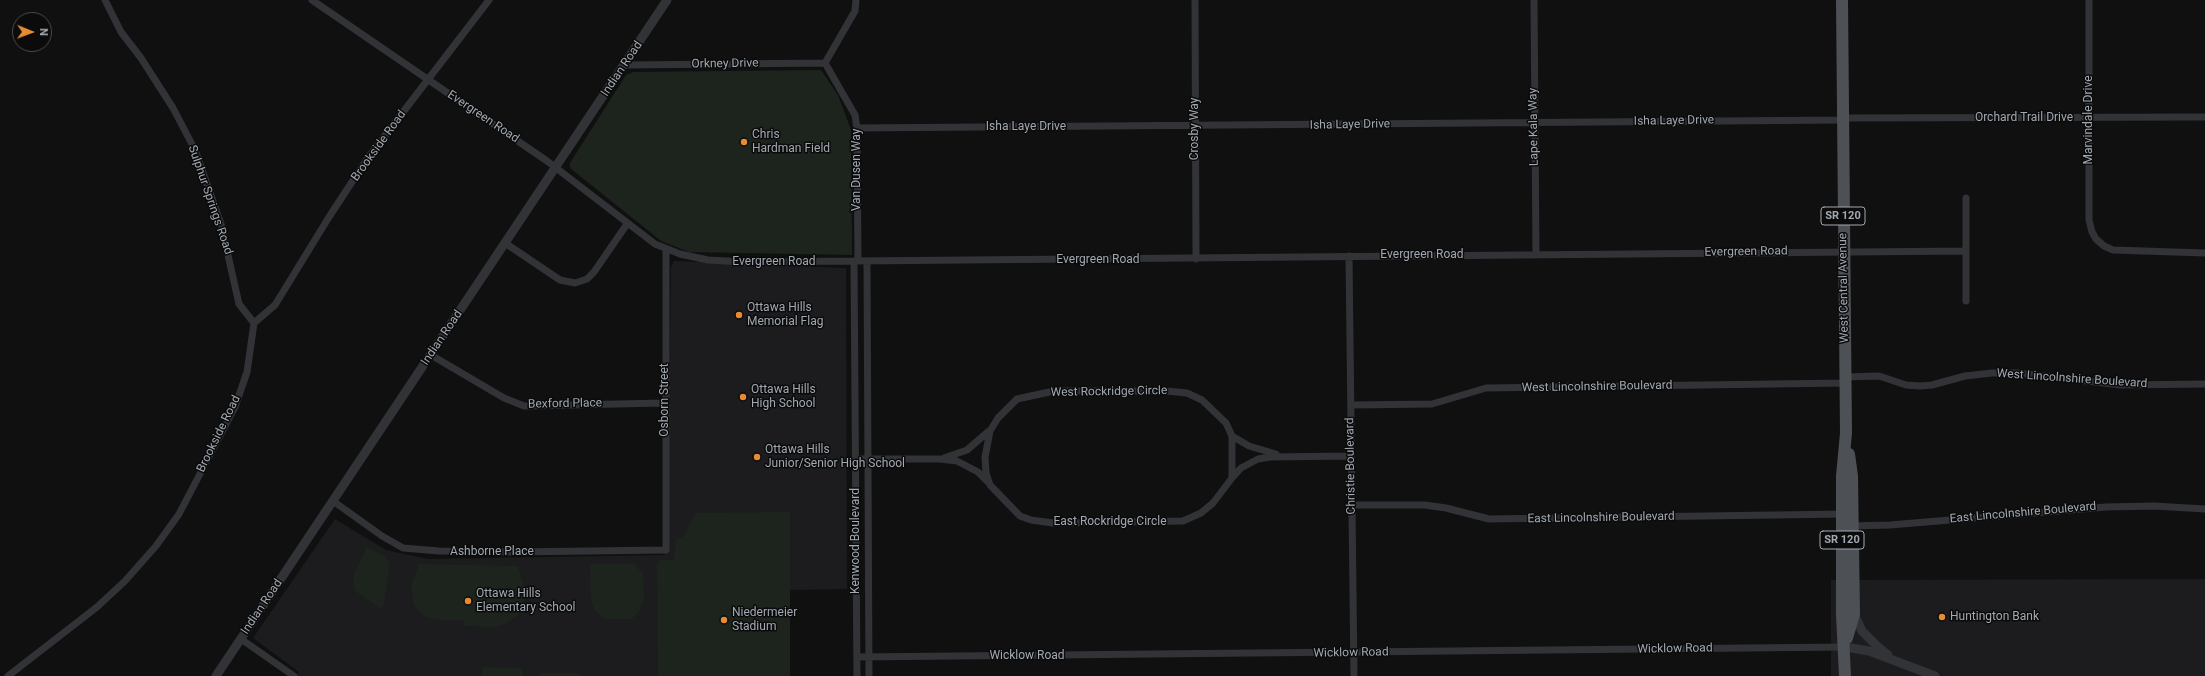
<!DOCTYPE html>
<style>
body{margin:0}
#map{position:relative;width:2205px;height:676px;overflow:hidden;background:#101011;font-family:Roboto,sans-serif}
canvas{display:block}
.north{position:absolute;left:12px;top:12px;width:40px;height:40px;box-sizing:border-box;background:#0b0b0c;border:1px solid #474a4e;border-radius:50%;rotate:91deg;font-size:11px;font-weight:700;line-height:16px;text-align:center;color:#a2a9b1}
.north::after{content:'';display:block;margin:auto;width:14px;height:18px;background:#e78b32;clip-path:polygon(50% 0,100% 100%,50% 72%,0 100%)}
</style>
<div id="map">
<canvas width="2205" height="676"></canvas>
<div class="north">N</div>
</div>
<script>
const context = document.querySelector('canvas').getContext('2d');
context.lineJoin = 'round';
function paint(path, color) { context.fillStyle = color; context.fill(path, 'evenodd'); }
const toPath = rows => new Path2D(rows.map(r => 'M' + r).join(''));
function trace(path, color, width, dash) { context.strokeStyle = color; context.lineWidth = width; context.lineCap = dash ? 'butt' : 'round'; context.setLineDash(dash || []); context.stroke(path); }
function write(font, color, halo, rows, align = 'center') {
  context.font = font + ' Roboto,sans-serif'; context.lineWidth = 3; context.setLineDash([]); context.textBaseline = 'middle'; context.strokeStyle = halo; context.fillStyle = color; for (const [text, x, y, turn = 0] of rows) {
    context.save(); context.translate(x, y); context.rotate((+turn || 0) * Math.PI / 180); context.textAlign = isNaN(turn) ? turn : align; if (halo) context.strokeText(text, 0, 0); context.fillText(text, 0, 0); context.restore();
  }
}
const built = toPath([
 [674,261,846,268,847,589,789,590,789,676,296,676,299,672,253,638,335,519,386,550,428,559,664,555,667,550,671,267],
 [2205,579,2205,676,1831,676,1831,580]
]);
const green = toPath([
 [821,70,838,95,851,130,852,255,689,252,661,241,570,168,570,163,626,75,633,72],
 [790,512,790,676,658,676,657,564,660,560,674,560,676,540,684,536,695,513],
 [367,547,385,557,390,563,384,603,381,609,354,590,353,576],
 [419,564,518,566,524,587,523,604,517,616,506,624,493,627,464,626,464,620,441,620,426,617,414,606,411,586],
 [590,564,634,564,643,574,644,598,640,610,632,619,605,619,594,609,591,600],
 [482,667,522,668,523,676,482,676],
 [539,673,576,673,584,676,539,676]
]);
const minor = toPath([
 [105,0,121,32,141,58,173,108,195,150,221,224,239,304,254,323],
 [312,0,547,161,655,244,680,254,708,260,745,262,1965,251],
 [1195,0,1196,259],
 [1534,0,1536,254],
 [2089,0,2089,220,2092,232,2096,239,2104,246,2113,250,2205,253],
 [825,63,855,115,857,128,858,261],
 [825,63,855,11,856,0],
 [625,65,825,63],
 [1843,118,2205,117],
 [857,128,1843,120],
 [1966,198,1966,301],
 [505,243,560,280,575,283,587,279,594,272,627,224],
 [1349,256,1354,676],
 [854,261,857,676],
 [867,261,869,676],
 [431,355,504,398,524,406,664,403],
 [1845,377,1879,376,1906,385,1920,386,1932,385,1965,376,1992,373,2018,373,2121,385,2205,384],
 [1054,391,1166,391,1187,393,1202,400,1226,423,1232,436,1232,478,1213,503,1201,513,1183,521,1053,523,1031,520,1020,516,990,485,986,473,985,457,990,431,998,418,1017,399,1054,391],
 [1351,405,1432,404,1486,388,1845,383],
 [1232,436,1249,446,1276,454],
 [944,458,967,450,989,431],
 [855,459,940,459,957,461,978,472,988,482],
 [1232,478,1241,468,1258,459,1270,457,1351,456],
 [333,501,382,536,403,548,439,551,511,552,666,550,666,249],
 [1352,505,1425,505,1446,508,1489,519,1846,514],
 [1850,526,1890,525,2106,507,2154,506,2205,509],
 [241,639,294,676],
 [857,657,1845,647],
 [8,676,97,607,125,581,156,546,179,514,235,407,247,372,254,323,275,305,329,217,367,159,489,0]
]);
const tertiary = toPath([
 [1854,614,1862,631,1877,646,1888,655],
 [1845,647,1869,651,1935,676],
 [216,676,667,0]
]);
const primary = toPath([
 [1842,0,1846,433,1842,476,1842,614,1845,676],
 [1847,638,1854,614,1852,476,1849,454]
]);
const markers = [
 [744,142,4,"#e78b32"],
 [739,315,4,"#e78b32"],
 [743,397,4,"#e78b32"],
 [757,457,4,"#e78b32"],
 [468,601,4,"#e78b32"],
 [1942,617,4,"#e78b32"],
 [724,620,4,"#e78b32"]
];
const shields = [
 [1843,216,44],
 [1842,540,44]
];
const shieldNames = [
 ["SR 120",1843,216],
 ["SR 120",1842,540]
];
const streetNames = [
 ["Orkney Drive",725,64,-1],
 ["Indian Road",622,69,-56],
 ["Evergreen Road",483,117,34],
 ["Orchard Trail Drive",2024,118],
 ["Marvindale Drive",2089,120,-90],
 ["Isha Laye Drive",1674,121,-1],
 ["Isha Laye Drive",1350,125,-1],
 ["Isha Laye Drive",1026,127],
 ["Lape Kala Way",1534,127,-91],
 ["Crosby Way",1195,129,-90],
 ["Brookside Road",379,146,-54],
 ["Van Dusen Way",857,170,-90],
 ["Sulphur Springs Road",210,200,71],
 ["Evergreen Road",1746,252,-1],
 ["Evergreen Road",1422,255],
 ["Evergreen Road",1098,260],
 ["Evergreen Road",774,262],
 ["West Central Avenue",1844,288,-91],
 ["Indian Road",442,338,-56],
 ["West Lincolnshire Boulevard",2072,379,4],
 ["West Lincolnshire Boulevard",1597,387,-1],
 ["West Rockridge Circle",1109,392,-1],
 ["Osborn Street",665,400,-90],
 ["Bexford Place",565,404,-1],
 ["Brookside Road",219,434,-64],
 ["Christie Boulevard",1351,466,-91],
 ["East Lincolnshire Boulevard",2023,513,-5],
 ["East Lincolnshire Boulevard",1601,518,-1],
 ["East Rockridge Circle",1110,522],
 ["Kenwood Boulevard",856,541,-90],
 ["Ashborne Place",492,552],
 ["Indian Road",262,607,-56],
 ["Wicklow Road",1675,649,-1],
 ["Wicklow Road",1351,653,-1],
 ["Wicklow Road",1027,656]
];
const poiNames = [
 ["Chris",752,135],
 ["Hardman Field",752,149],
 ["Ottawa Hills",747,308],
 ["Memorial Flag",747,322],
 ["Ottawa Hills",751,390],
 ["High School",751,404],
 ["Ottawa Hills",765,450],
 ["Junior/Senior High School",765,464],
 ["Ottawa Hills",476,594],
 ["Elementary School",476,608],
 ["Niedermeier",732,613],
 ["Stadium",732,627],
 ["Huntington Bank",1950,617]
];
paint(built, '#1c1c1e');
paint(green, '#1d241d');
trace(minor, '#313336', 7);
trace(tertiary, '#313336', 9);
trace(primary, '#4d5055', 12);
for (const [x, y, r, color] of markers) { const dot = new Path2D(); dot.arc(x, y, r, 0, 2 * Math.PI); context.fillStyle = color; context.fill(dot); trace(dot, '#0b0b0c', 1.5); }
for (const [x, y, w] of shields) { const box = new Path2D(); box.roundRect(x - w / 2, y - 9, w, 18, 3); context.fillStyle = '#0b0b0c'; context.fill(box); trace(box, '#a2a9b1', 1); }
write('bold 11px', '#a2a9b1', null, shieldNames);
write('12px', '#a2a9b1', '#0b0b0c', streetNames);
write('12px', '#a2a9b1', '#0b0b0c', poiNames, 'left');
</script>
